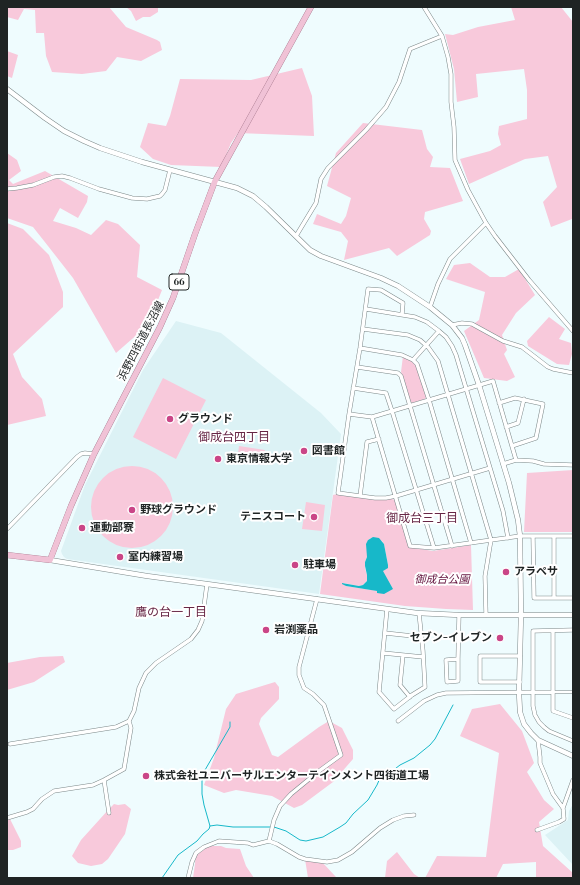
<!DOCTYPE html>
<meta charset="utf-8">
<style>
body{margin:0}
#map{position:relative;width:580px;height:885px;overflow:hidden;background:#effcfe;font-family:"Playfair Display",serif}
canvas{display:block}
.frame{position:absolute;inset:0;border:8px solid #1f2424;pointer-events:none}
</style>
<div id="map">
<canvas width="580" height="885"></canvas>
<div class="frame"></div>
</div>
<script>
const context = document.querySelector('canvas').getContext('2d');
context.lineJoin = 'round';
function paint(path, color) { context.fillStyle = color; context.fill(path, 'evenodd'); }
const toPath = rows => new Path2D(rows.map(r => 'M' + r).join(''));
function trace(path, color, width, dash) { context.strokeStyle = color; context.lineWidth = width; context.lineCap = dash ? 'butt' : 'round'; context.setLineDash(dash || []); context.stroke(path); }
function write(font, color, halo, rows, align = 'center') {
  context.font = font + ' "Playfair Display","Noto Sans JP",serif'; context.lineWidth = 4; context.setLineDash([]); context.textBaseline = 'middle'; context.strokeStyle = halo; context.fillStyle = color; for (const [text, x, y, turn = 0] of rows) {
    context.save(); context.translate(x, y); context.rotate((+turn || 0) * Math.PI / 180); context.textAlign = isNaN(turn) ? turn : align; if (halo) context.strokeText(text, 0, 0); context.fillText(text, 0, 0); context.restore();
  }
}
const built = toPath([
 [176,321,221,333,321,413,341,434,319,594,67,559,64,557,62,554,61,551,85,485,143,370],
 [573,804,573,865,545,835,568,820,569,811]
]);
const green = toPath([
 [7,7,109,7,126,27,157,40,160,42,162,50,141,61,117,57,106,71,82,74,52,72,46,56,44,33,36,33,35,10,24,9,18,20,7,17],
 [126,7,158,7,158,12,150,17,143,17,136,21,131,11],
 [511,7,561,7,573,22,573,220,572,219,551,227,543,202,557,187,548,156,525,159,469,184,460,159,490,151,501,145,498,134,499,126,527,119,527,90,524,69,476,74,478,97,457,102,454,69,445,34,453,35,478,27,515,20],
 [7,51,18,55,12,78,7,76],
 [302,68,312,96,314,136,238,133,231,143,221,167,171,165,153,159,140,147,148,123,166,126,170,116,180,79,251,80],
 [363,123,422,130,427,149,433,157,430,167,450,168,463,201,425,212,424,219,431,231,430,235,397,256,389,248,344,260,348,241,341,232,313,224,317,214,341,224,346,216,351,198,327,186,336,153],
 [7,153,17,160,21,171,9,180,13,184,45,171,88,196,87,202,78,218,60,208,53,221,76,228,91,235,106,220,118,224,140,245,137,277,162,290,148,325,116,353,73,278,48,246,33,227,7,218],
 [7,223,23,229,49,255,63,292,63,307,13,354,22,377,42,399,46,416,7,425],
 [470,263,490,277,505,277,519,269,535,295,516,313,502,335,507,350,504,354,515,377,507,381,484,378,464,331,479,320,485,292,446,279,454,265],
 [549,317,565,329,559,339,571,343,572,354,569,365,557,364,528,346,527,341],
 [403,356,409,359,416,365,426,397,425,399,412,403,410,402,401,372],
 [163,378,206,400,176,459,133,437],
 [239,446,265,450,263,465,237,461],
 '91 507a41 41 0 1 1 82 0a41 41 0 1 1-82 0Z',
 [573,470,573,532,524,532,527,473],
 [337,494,380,499,392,499,395,500,409,547,433,551,471,545,473,610,446,609,405,606,320,594,333,495],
 [371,538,382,541,384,544,388,565,383,571,378,591,346,586,343,583,359,586,363,585,367,581,367,575,365,568,365,562,367,557,368,540],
 [306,502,325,505,322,531,302,529],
 [63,656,65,662,34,682,7,690,7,663,40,657],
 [275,682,279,687,279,699,261,718,259,724,272,755,278,757,319,727,329,721,342,728,353,750,353,759,333,782,302,805,294,808,272,796,236,790,224,793,204,785,214,758,226,709,236,694],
 [500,704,522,731,534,763,527,772,544,800,554,809,539,822,543,846,573,873,573,878,536,878,536,862,503,864,496,878,425,878,437,856,486,857,499,753,460,736,472,709],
 [8,804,8,815,21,841,21,847,13,850,7,850,7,805],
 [114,804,118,805,125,804,131,809,125,834,108,859,102,864,91,866,78,863,72,856,81,840,109,809],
 [203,846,221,846,226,848,240,849,246,866,254,878,193,878,195,864,196,850],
 [397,852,414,874,420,878,385,878,387,861],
 [305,859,322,862,336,877,336,878,308,878]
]);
const water = toPath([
 [373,537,379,538,384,544,388,565,388,568,383,571,393,589,384,594,377,593,377,591,346,586,342,584,342,583,359,586,363,585,367,581,367,575,365,566,365,562,367,557,366,544,368,540]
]);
const stream = toPath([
 [210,826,217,825,233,827,271,827],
 [274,827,286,831,300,840,306,841,323,837,340,827,346,823,353,814,368,800,377,785,380,778,387,775,400,765,414,758,430,745,435,739,453,705],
 [162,878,178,855,197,841,203,834,209,829,210,826,204,805,202,794,202,781,205,770,230,727,230,722]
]);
const pedestrian = toPath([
 [553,692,573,692]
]);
const minor = toPath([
 [424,7,442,36,448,57,451,74,451,102,454,127,455,160,468,190,486,223,495,236,529,280,573,331],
 [7,189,17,188,33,185,54,177,62,176,70,178,99,189,132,198,147,199,160,196,162,194,165,190,170,170],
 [296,236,316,203,321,179,328,168,366,130,386,107,399,82,410,49,442,36],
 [430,307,438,284,450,259,486,223],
 [366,309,415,317,427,322,439,331,446,337,452,346,456,355,503,511,508,538],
 [402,315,403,303,381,290,368,289,360,348,349,414,338,493,375,498,386,498,396,496,490,468],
 [452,325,462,323,472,324,503,341,522,347,548,367,553,369,573,373],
 [363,329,408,335,420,340,428,347,438,361,491,540,485,576,486,615],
 [360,348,402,355,413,360,417,364,429,400,471,543],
 [413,360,439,331],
 [357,367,398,373,401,376,452,546],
 [353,388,386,393,392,411,434,548],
 [499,403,515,398,543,404,536,438,512,446],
 [349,414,372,417,493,381,516,460],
 [372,417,410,546,434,548,520,536,573,536],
 [506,427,518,423,524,399],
 [503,464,516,460,533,461,544,464,573,465],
 [360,496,367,442,379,439],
 [7,529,77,457,81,454,85,453,94,454],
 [533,536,534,598,573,598],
 [554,536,554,598],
 [387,609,379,692,394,709,412,695,425,687,423,651,419,613],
 [573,630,533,631,533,706,535,715,539,722,544,727,549,731,573,741],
 [553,631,553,711,573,718],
 [385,633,422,637],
 [383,653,423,657],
 [403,655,400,685,410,697],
 [458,659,446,660,447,682,458,681,458,659,459,615],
 [520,682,480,682,480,656,520,656],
 [398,721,424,701,437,695,446,693,553,692],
 [10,744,116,727,129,721,134,711,139,688,146,673,156,663,191,639,198,630,202,621,207,584],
 [104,780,109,813],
 [563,808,573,780],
 [7,818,27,812,33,809,42,799,54,791,93,785,104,780,124,769,131,728,129,721],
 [537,830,559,822,564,819,563,808,553,794,540,763,540,757,538,740],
 [269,841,274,820,280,806,291,794,319,771,341,755,324,705,313,694,304,688,299,675,299,667,317,599],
 [188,878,192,862,196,853,204,847,219,841,248,843,253,845,269,841,277,844,299,857,305,859,327,862,338,860,352,852,380,828,393,820,404,816,414,815]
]);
const tertiary = toPath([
 [7,89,45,118,64,131,84,141,100,148,142,162,237,188,253,196,266,207,310,250,321,256,381,278,398,286,430,307,452,325,462,338,465,345,479,385,509,483,518,520,520,536,521,615,519,693,520,712,524,724,531,733,538,740,573,756],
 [50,560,147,576,207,584,417,613,459,615,573,615]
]);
const primary = toPath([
 [7,555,50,560,71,506,94,454,160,327,173,298,195,234,215,181,311,7]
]);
const markers = [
 [170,419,4,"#ca4587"],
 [304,451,4,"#ca4587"],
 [218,459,4,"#ca4587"],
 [132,510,4,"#ca4587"],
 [314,517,4,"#ca4587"],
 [82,528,4,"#ca4587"],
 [120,557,4,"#ca4587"],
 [295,565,4,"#ca4587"],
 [506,572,4,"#ca4587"],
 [266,630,4,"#ca4587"],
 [500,638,4,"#ca4587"],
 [146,776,4,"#ca4587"]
];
const shields = [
 [179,282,20]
];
const shieldNames = [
 ["66",179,282]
];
const streetNames = [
 ["浜野四街道長沼線",141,341,-63]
];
const poiNames = [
 ["グラウンド",178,419],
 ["図書館",312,451],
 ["東京情報大学",226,459],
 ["野球グラウンド",140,510],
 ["テニスコート",306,517,"right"],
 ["運動部寮",90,528],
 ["室内練習場",128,557],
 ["駐車場",303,565],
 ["アラペサ",514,572],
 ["岩渕薬品",274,630],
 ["セブン-イレブン",492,638,"right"],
 ["株式会社ユニバーサルエンターテインメント四街道工場",154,776]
];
const parkNames = [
 ["御成台公園",442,580]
];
const neighbourhoodNames = [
 ["御成台四丁目",234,437],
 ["御成台三丁目",422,518],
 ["鷹の台一丁目",171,612]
];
paint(built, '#dcf2f5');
paint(green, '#f8c9db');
paint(water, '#17b8c9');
trace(stream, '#17b8c9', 1);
trace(pedestrian, '#7c8889', 3.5);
trace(minor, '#7c8889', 4.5);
trace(tertiary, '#7c8889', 5.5);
trace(primary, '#a07186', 6);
trace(pedestrian, '#fff', 2.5);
trace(minor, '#fff', 3.5);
trace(tertiary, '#fff', 4.5);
trace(primary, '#f0c2d6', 5.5);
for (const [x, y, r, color] of markers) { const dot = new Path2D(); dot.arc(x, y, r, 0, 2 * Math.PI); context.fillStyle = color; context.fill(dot); trace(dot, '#fff', 1.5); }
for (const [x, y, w] of shields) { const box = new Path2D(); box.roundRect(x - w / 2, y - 8, w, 16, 3); context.fillStyle = '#fff'; context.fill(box); trace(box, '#1f2424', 1); }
write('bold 10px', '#1f2424', null, shieldNames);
write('11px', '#1f2424', '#fff', streetNames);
write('bold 11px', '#1f2424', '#fff', poiNames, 'left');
write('italic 11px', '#65153f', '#fff', parkNames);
write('12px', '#672645', '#fff', neighbourhoodNames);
</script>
